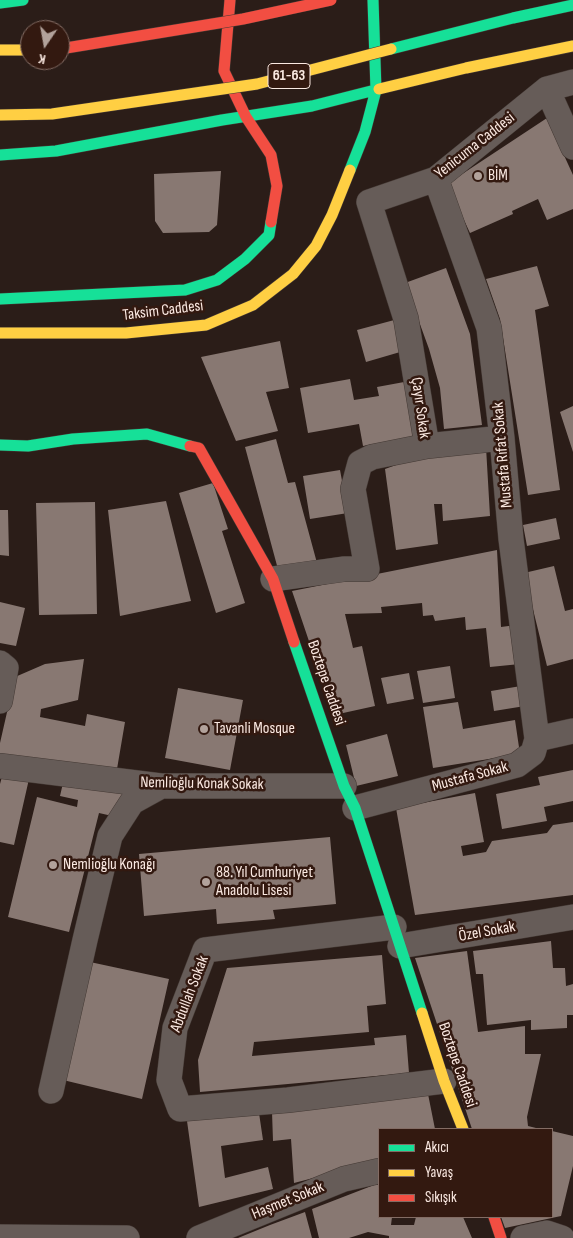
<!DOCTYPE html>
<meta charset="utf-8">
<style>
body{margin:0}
#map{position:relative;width:573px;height:1238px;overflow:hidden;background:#2b1d18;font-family:"Sofia Sans Condensed",sans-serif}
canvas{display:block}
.legend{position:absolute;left:378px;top:1128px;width:175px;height:90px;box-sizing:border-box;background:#331910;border:1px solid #836c64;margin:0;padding:6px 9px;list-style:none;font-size:15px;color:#fbe9e2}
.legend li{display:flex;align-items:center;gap:10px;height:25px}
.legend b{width:25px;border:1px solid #836c64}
.north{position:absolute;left:20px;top:20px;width:50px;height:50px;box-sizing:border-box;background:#331910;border:1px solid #836c64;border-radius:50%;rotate:192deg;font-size:14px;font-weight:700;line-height:20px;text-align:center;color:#fbe9e2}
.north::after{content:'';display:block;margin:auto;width:18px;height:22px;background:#b2a29b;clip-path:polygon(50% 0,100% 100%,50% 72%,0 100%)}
</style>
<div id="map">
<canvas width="573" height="1238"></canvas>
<ul class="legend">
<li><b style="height:6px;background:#16e098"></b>Akıcı</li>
<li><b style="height:6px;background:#ffcf43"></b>Yavaş</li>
<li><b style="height:6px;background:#f24e42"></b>Sıkışık</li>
</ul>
<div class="north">K</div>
</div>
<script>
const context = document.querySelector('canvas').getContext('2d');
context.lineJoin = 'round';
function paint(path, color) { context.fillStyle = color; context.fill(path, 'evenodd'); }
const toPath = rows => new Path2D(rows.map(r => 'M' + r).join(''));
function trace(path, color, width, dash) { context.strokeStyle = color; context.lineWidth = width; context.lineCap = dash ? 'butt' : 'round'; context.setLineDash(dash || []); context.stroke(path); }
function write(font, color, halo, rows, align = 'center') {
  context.font = font + ' "Sofia Sans Condensed",sans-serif'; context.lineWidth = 5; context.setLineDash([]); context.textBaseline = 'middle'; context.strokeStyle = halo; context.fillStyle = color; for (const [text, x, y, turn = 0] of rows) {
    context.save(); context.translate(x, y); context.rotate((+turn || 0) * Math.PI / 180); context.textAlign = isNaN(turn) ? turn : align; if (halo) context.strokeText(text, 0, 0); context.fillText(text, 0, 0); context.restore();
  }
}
const building = toPath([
 [547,118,573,175,573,209,547,220,538,199,512,211,513,214,470,233,447,184],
 [221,171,217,225,209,232,163,233,155,221,154,174],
 [537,266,549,306,535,310,560,490,528,495,500,319,486,279],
 [446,268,470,334,482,425,444,429,440,388,429,349,405,283],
 [398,319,407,350,366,362,357,330],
 [280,341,289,388,266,392,278,431,236,441,201,357],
 [350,379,354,400,379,396,377,387,415,380,425,435,363,446,359,424,308,433,300,388],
 [573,406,573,452,560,412],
 [276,439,288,483,295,482,317,563,279,573,245,447],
 [486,447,490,516,443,521,442,504,434,504,438,544,396,550,385,469,437,450],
 [340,470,348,513,310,519,303,476],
 [213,483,228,529,222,531,245,603,216,613,179,493],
 [166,501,191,601,120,616,108,510],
 [95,502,97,614,39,615,36,503],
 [0,510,8,510,9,556,0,555],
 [556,518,560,539,527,546,523,525],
 [497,550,501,627,516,625,520,664,490,667,486,628,466,630,465,617,435,621,433,615,423,616,422,603,381,607,382,613,345,614,353,648,362,646,375,706,334,715,292,591],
 [554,566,565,611,573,609,573,659,547,666,524,573],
 [0,602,25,608,16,646,0,643],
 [84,659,78,700,41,709,40,717,85,726,87,714,125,722,117,769,0,759,0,743,15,677,45,664],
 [450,666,455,698,423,703,417,671],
 [409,673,414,699,387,704,381,678],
 [521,686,525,706,494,711,491,691],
 [178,688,243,700,230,770,165,758],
 [458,702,463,729,515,720,520,754,433,768,423,707],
 [387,734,398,776,356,786,346,745],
 [573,770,573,801,544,807,547,821,502,829,496,794,540,785,538,777],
 [3,773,29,779,14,845,0,842,0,784],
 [63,783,128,789,121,818,99,813,69,932,8,917,37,797,77,807,78,800,60,796],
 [475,793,484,842,461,846,463,856,486,852,492,841,547,833,553,825,573,822,573,895,415,915,396,808],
 [330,837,336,904,273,910,275,919,217,924,216,909,144,916,139,854],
 [551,941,553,968,565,968,566,986,573,984,573,1015,567,1015,567,1028,531,1030,531,1020,487,1025,483,974,476,974,473,951],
 [467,951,478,1032,525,1026,525,1054,541,1054,527,1117,528,1126,540,1129,472,1129,415,958],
 [382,955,386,1004,367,1006,369,1032,254,1042,252,1056,375,1045,374,1038,406,1035,409,1073,200,1092,198,1060,227,968],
 [90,962,169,979,142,1099,63,1080],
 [428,1094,435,1129,379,1129,379,1161,294,1183,291,1139,273,1141,272,1112],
 [259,1113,263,1140,221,1146,225,1178,268,1167,273,1189,199,1207,187,1121],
 [552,1131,573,1136,573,1166,561,1216,505,1228,501,1217,552,1217],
 [374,1185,379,1185,379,1217,392,1217,391,1225,414,1225,416,1217,463,1217,472,1238,389,1238,389,1236,368,1232,349,1238,319,1238,312,1209],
 [305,1212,312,1238,238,1238,270,1225]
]);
const street = toPath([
 [547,89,573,147],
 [427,446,502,438],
 [273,579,344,569,367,569,353,489,360,463,372,457,427,446,406,319,369,202,436,179,547,89,573,82],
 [0,663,6,668,0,701],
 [537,739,573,731],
 [0,766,161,786,344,786],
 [355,808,517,765,533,753,537,739,511,539,502,438,489,328,436,179],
 [394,927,205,950,175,1028,169,1080,180,1109,288,1100,444,1081],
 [400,946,573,917],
 [51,1091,85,940,110,836,132,802,161,786],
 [0,1237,127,1238],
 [199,1238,344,1179,379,1171],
 [523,1238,547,1233,562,1238]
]);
const fast = toPath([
 [0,3,23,0],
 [0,155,56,151,222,120,312,106,379,89],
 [350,170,365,132,376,90,373,0],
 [0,299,185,290,217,280,245,259,269,235,271,222],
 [0,445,28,446,73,439,147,434,190,446],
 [294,642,344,786,355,808,422,1013]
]);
const slow = toPath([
 [0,50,30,50],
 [379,89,466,68,573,46],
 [0,333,126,333,206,325,253,305,293,274,316,246,332,215,350,170],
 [422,1013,444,1081,463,1129]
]);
const jam = toPath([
 [230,0,224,71,246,117,271,155,277,186,271,222],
 [190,446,199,448,273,579,294,642],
 [494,1217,501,1238]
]);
const fastBridge = toPath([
 [391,49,513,18,573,5]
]);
const slowBridge = toPath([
 [0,115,52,114,257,84,391,49]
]);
const jamBridge = toPath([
 [60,49,243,19,331,0]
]);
const markers = [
 [478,176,5,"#b2a29b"],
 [204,729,5,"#b2a29b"],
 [53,865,5,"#b2a29b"],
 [206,882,5,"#b2a29b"]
];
const shields = [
 [289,76,42]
];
const shieldNames = [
 ["61-63",289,76]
];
const streetNames = [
 ["Yenicuma Caddesi",475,146,-38],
 ["Taksim Caddesi",163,311,-7],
 ["Çayır Sokak",420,408,82],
 ["Mustafa Rıfat Sokak",503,455,-95],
 ["Boztepe Caddesi",326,683,71],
 ["Mustafa Sokak",470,777,-15],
 ["Nemlioğlu Konak Sokak",202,784,1],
 ["Özel Sokak",487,932,-10],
 ["Abdullah Sokak",190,994,-69],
 ["Boztepe Caddesi",457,1065,71],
 ["Haşmet Sokak",288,1201,-22]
];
const poiNames = [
 ["BİM",488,176],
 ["Tavanli Mosque",214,729],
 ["Nemlioğlu Konağı",63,865],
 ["88. Yıl Cumhuriyet",216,873],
 ["Anadolu Lisesi",216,891]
];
paint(building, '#887872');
trace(street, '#453a35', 26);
trace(fast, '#453a35', 12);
trace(slow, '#453a35', 12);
trace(jam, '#453a35', 12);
trace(street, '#665c58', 25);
trace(fast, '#16e098', 11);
trace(slow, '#ffcf43', 11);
trace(jam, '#f24e42', 11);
trace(fastBridge, '#453a35', 12, []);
trace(slowBridge, '#453a35', 12, []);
trace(jamBridge, '#453a35', 12, []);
trace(fastBridge, '#16e098', 11);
trace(slowBridge, '#ffcf43', 11);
trace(jamBridge, '#f24e42', 11);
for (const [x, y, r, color] of markers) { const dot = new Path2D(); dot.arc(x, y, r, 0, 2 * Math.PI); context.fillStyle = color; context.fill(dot); trace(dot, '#331910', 2); }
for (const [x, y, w] of shields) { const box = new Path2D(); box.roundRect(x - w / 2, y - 12.5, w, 25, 4); context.fillStyle = '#331910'; context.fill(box); trace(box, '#fbe9e2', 1); }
write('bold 15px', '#fbe9e2', null, shieldNames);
write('16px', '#fbe9e2', '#331910', streetNames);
write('16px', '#fbe9e2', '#331910', poiNames, 'left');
</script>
